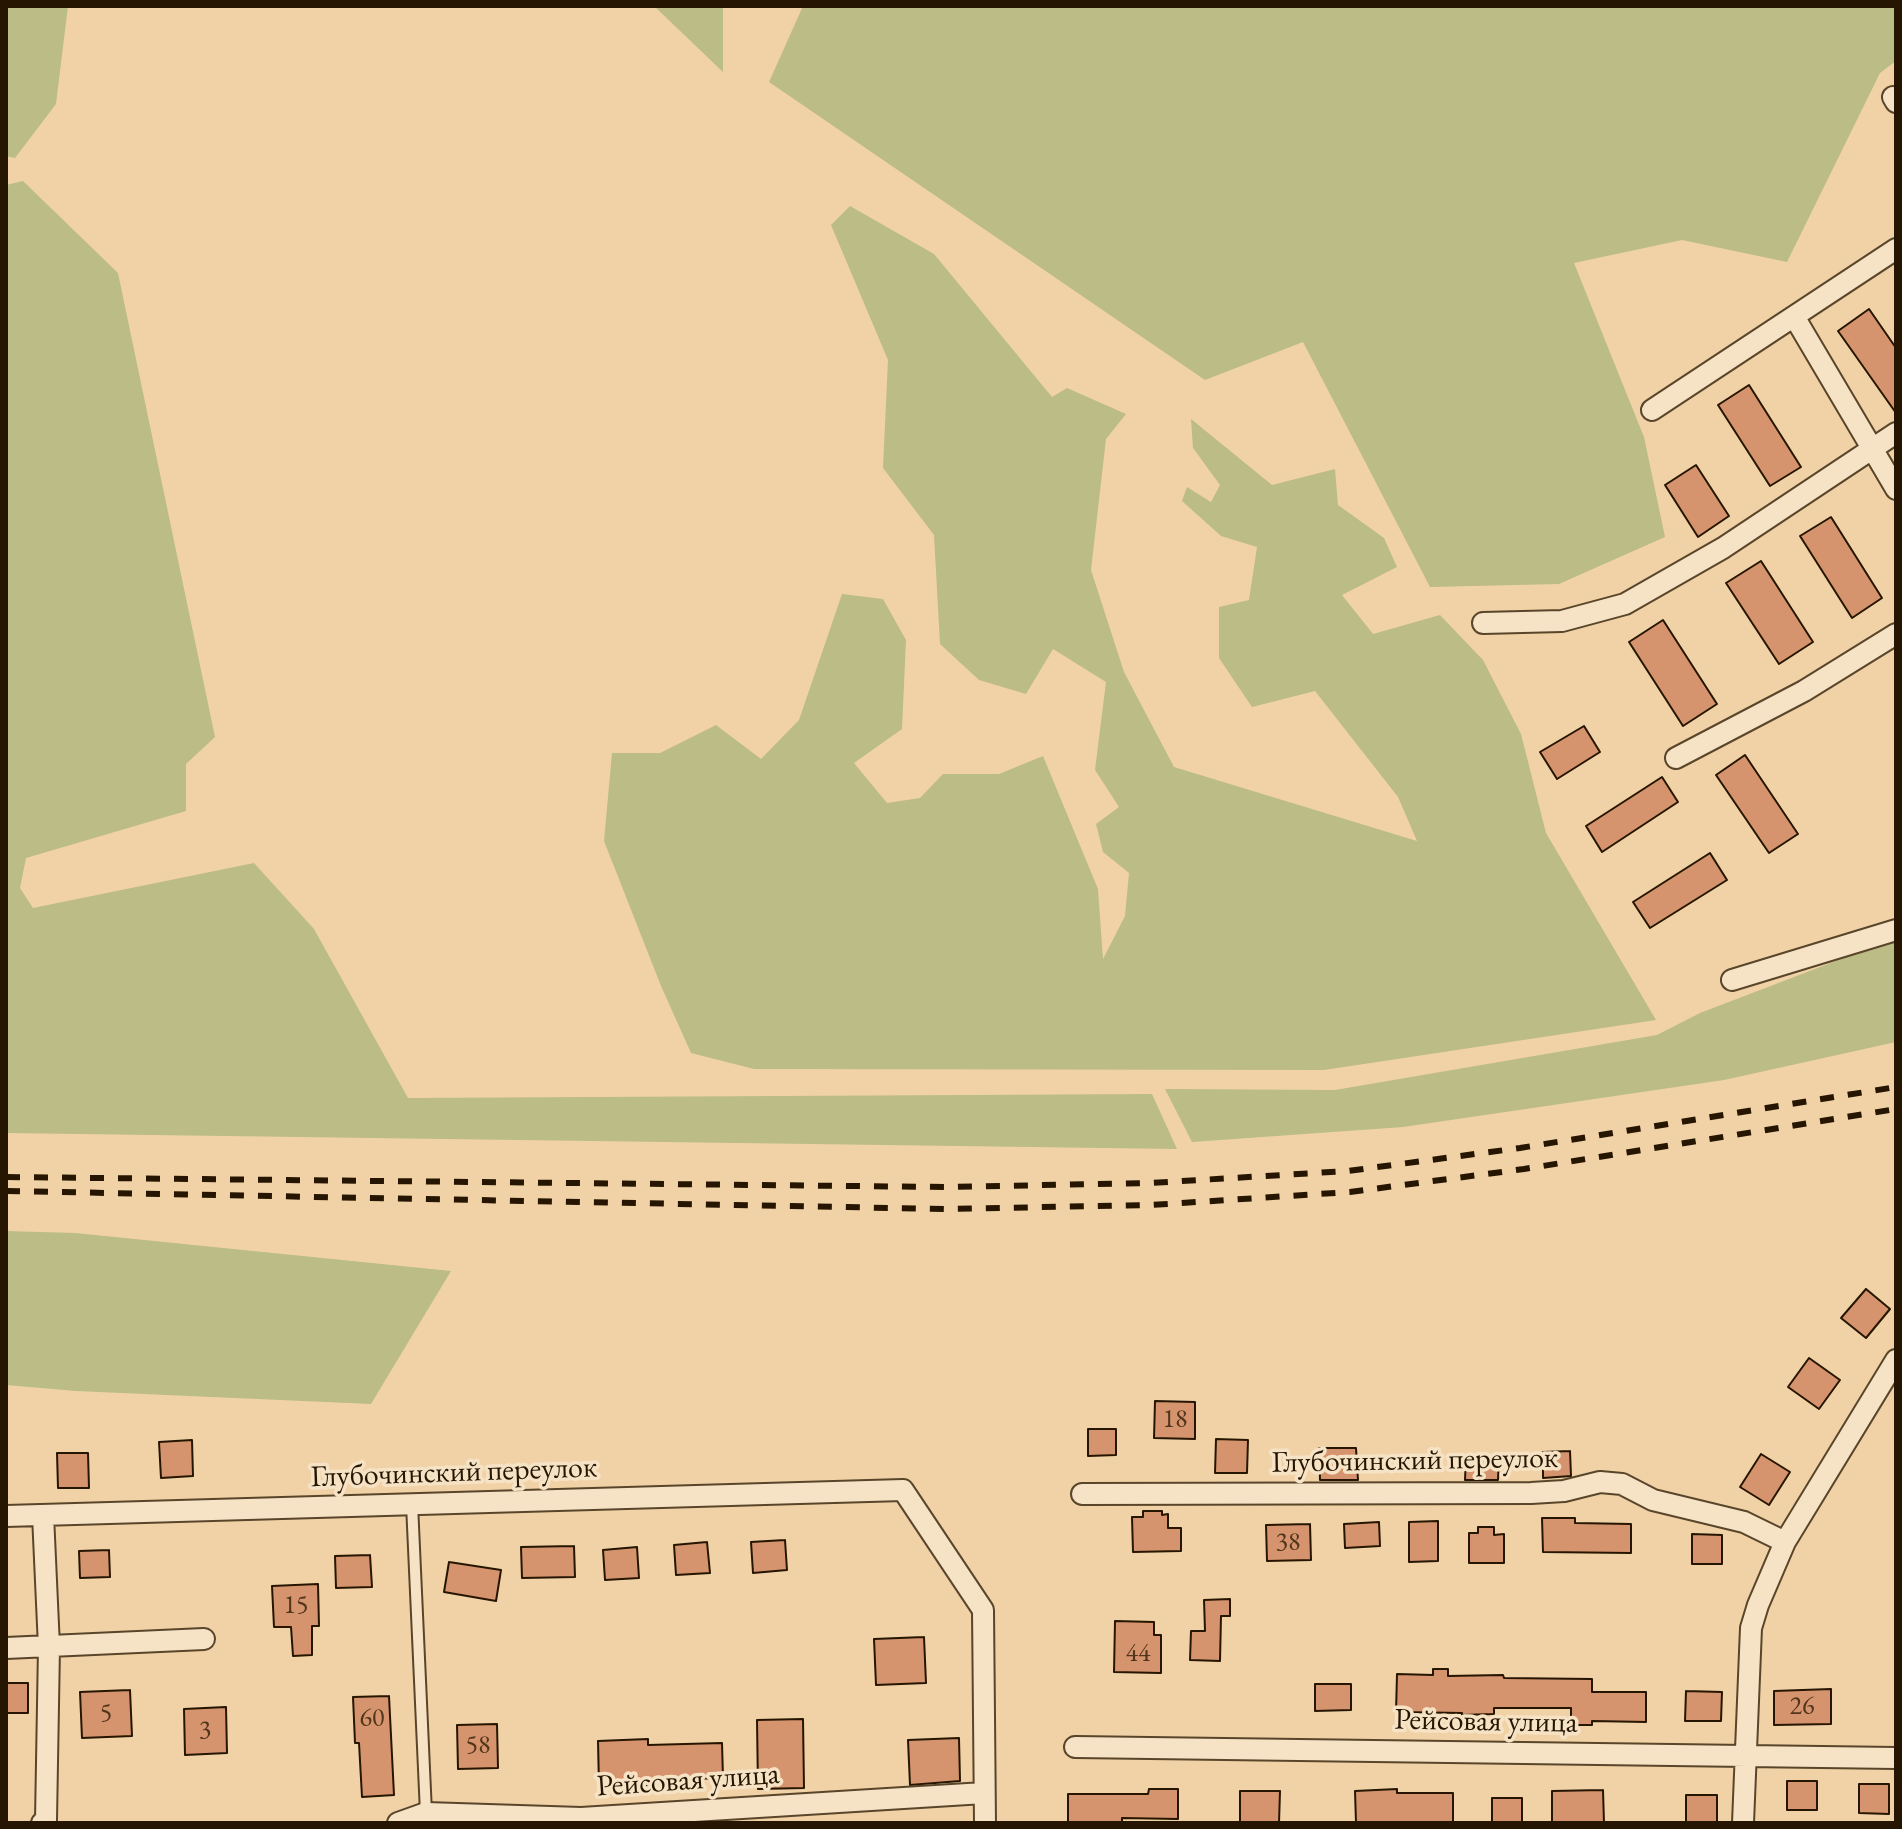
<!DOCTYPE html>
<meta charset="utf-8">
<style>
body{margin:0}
#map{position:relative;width:1902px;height:1829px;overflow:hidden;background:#f1d2a6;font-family:"EB Garamond",serif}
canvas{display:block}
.frame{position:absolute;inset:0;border:8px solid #261601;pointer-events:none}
</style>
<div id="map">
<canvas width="1902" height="1829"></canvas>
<div class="frame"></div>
</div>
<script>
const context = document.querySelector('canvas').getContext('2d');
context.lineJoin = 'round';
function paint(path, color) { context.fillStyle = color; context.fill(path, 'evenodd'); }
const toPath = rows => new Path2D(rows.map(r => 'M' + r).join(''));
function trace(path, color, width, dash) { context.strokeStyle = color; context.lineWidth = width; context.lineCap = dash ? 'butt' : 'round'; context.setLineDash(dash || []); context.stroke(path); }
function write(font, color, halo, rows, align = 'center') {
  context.font = font + ' "EB Garamond",serif'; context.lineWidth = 7; context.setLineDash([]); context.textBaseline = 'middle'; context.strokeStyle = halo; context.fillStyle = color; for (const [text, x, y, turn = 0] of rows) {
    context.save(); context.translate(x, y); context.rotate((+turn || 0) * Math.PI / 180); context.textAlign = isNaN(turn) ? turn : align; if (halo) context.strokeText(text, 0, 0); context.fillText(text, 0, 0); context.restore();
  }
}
const green = toPath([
 [6,6,68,6,56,104,15,158,6,156],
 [654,6,723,6,723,72],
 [803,6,1896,6,1896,61,1880,73,1787,262,1682,240,1574,263,1644,437,1665,537,1559,584,1430,587,1303,342,1205,380,769,82],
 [23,181,118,273,215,737,186,764,186,811,26,858,20,888,33,908,254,863,314,929,408,1098,1152,1094,1177,1149,6,1133,6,185],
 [850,206,934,254,1052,397,1067,388,1126,414,1106,439,1091,570,1124,672,1174,767,1417,841,1398,797,1315,691,1252,707,1219,658,1219,607,1249,600,1257,547,1221,536,1182,501,1187,487,1211,502,1220,485,1193,448,1191,419,1272,485,1335,469,1338,505,1384,538,1397,567,1342,595,1373,634,1440,615,1483,660,1521,734,1546,833,1656,1020,1324,1070,754,1069,691,1053,661,986,604,841,612,753,660,753,716,725,761,759,799,720,842,594,883,599,906,640,902,729,854,763,887,803,920,798,943,774,999,774,1043,756,1098,889,1103,959,1125,916,1129,873,1103,852,1096,824,1119,807,1095,770,1106,682,1053,649,1026,694,979,680,940,644,934,535,883,468,888,360,831,225],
 [1896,938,1896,1042,1724,1080,1403,1127,1192,1142,1165,1089,1335,1090,1657,1035,1700,1013],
 [6,1231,75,1233,451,1271,371,1404,76,1391,6,1385]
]);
const building = toPath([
 [1869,309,1896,348,1896,413,1838,331,1869,309],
 [1749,385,1801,467,1770,486,1718,405,1749,385],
 [1696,465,1729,516,1698,537,1665,485,1696,465],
 [1831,517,1882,598,1852,618,1800,536,1831,517],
 [1761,561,1813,642,1779,664,1726,583,1761,561],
 [1663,620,1717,704,1683,726,1629,642,1663,620],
 [1584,726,1600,752,1557,779,1540,752,1584,726],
 [1745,755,1798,834,1769,853,1716,775,1745,755],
 [1662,777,1678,802,1602,852,1586,826,1662,777],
 [1710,853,1727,880,1650,928,1633,902,1710,853],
 [1866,1289,1890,1309,1866,1338,1841,1318,1866,1289],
 [1809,1358,1840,1380,1819,1409,1788,1387,1809,1358],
 [1155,1401,1195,1402,1195,1439,1154,1438,1155,1401],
 [1088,1429,1116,1429,1116,1455,1088,1456,1088,1429],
 [1216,1439,1248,1440,1247,1473,1215,1473,1216,1439],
 [192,1440,193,1476,161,1478,159,1442,192,1440],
 [1319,1448,1356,1448,1358,1480,1320,1480,1319,1448],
 [1570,1451,1571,1476,1543,1478,1543,1452,1570,1451],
 [57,1453,88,1453,89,1488,58,1488,57,1453],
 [1761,1454,1790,1472,1769,1505,1740,1487,1761,1454],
 [1466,1456,1499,1457,1498,1480,1465,1480,1466,1456],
 [1143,1511,1162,1511,1162,1515,1168,1514,1168,1528,1181,1528,1181,1551,1133,1552,1132,1517,1143,1517,1143,1511],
 [1542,1518,1575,1518,1575,1523,1631,1524,1631,1553,1543,1552,1542,1518],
 [1438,1521,1438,1561,1409,1562,1409,1522,1438,1521],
 [1379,1522,1380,1546,1345,1548,1344,1524,1379,1522],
 [1310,1524,1311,1560,1267,1561,1266,1525,1310,1524],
 [1478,1527,1494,1527,1494,1535,1504,1534,1504,1563,1469,1563,1469,1533,1478,1533,1478,1527],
 [1692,1534,1722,1535,1722,1564,1692,1564,1692,1534],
 [785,1540,787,1570,753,1573,751,1542,785,1540],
 [707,1542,710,1573,676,1575,674,1545,707,1542],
 [574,1546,575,1577,522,1578,521,1547,574,1546],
 [637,1547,639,1578,605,1580,603,1550,637,1547],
 [109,1550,110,1577,80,1578,79,1551,109,1550],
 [370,1555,372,1587,336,1588,335,1556,370,1555],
 [449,1562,501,1570,496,1601,444,1592,449,1562],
 [318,1584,319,1626,312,1626,312,1655,293,1656,291,1627,274,1627,272,1586,318,1584],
 [1230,1599,1230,1616,1221,1616,1220,1661,1190,1660,1191,1631,1205,1631,1204,1600,1230,1599],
 [1115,1621,1154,1622,1154,1635,1161,1635,1161,1673,1114,1672,1115,1621],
 [924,1637,926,1683,876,1685,874,1639,924,1637],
 [1433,1669,1448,1669,1448,1676,1503,1675,1504,1678,1592,1679,1592,1692,1646,1692,1646,1722,1592,1721,1592,1725,1571,1725,1571,1708,1494,1708,1494,1714,1462,1715,1462,1713,1396,1712,1397,1674,1433,1675,1433,1669],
 [6,1683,28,1683,28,1713,6,1713,6,1683],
 [1315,1684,1351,1684,1351,1710,1315,1711,1315,1684],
 [1831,1689,1831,1724,1774,1725,1774,1691,1831,1689],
 [130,1690,132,1736,82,1738,80,1692,130,1690],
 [1686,1691,1722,1692,1721,1721,1685,1721,1686,1691],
 [389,1696,394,1795,362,1797,359,1743,355,1743,353,1697,389,1696],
 [226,1707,227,1753,185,1755,184,1709,226,1707],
 [803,1719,804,1788,758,1789,757,1720,803,1719],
 [497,1724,498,1768,458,1769,457,1725,497,1724],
 [959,1738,960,1781,910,1785,908,1740,959,1738],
 [648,1739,648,1745,722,1743,723,1778,650,1780,650,1785,599,1787,598,1741,648,1739],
 [1787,1781,1817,1781,1817,1810,1787,1810,1787,1781],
 [1859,1784,1889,1784,1889,1814,1859,1813,1859,1784],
 [1149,1789,1178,1789,1178,1819,1122,1818,1122,1823,1068,1823,1068,1794,1148,1794,1149,1789],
 [1397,1789,1397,1793,1453,1793,1453,1823,1356,1823,1355,1791,1397,1789],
 [1603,1790,1604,1823,1552,1823,1552,1791,1603,1790],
 [1240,1791,1280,1791,1279,1823,1240,1823,1240,1791],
 [1686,1795,1717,1795,1717,1823,1686,1823,1686,1795],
 [1492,1798,1522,1798,1522,1823,1492,1823,1492,1798]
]);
const service = toPath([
 [412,1504,426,1813]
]);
const minor = toPath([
 [1893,97,1896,102],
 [1795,318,1896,489],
 [1652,410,1896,249],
 [1483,623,1562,621,1625,604,1723,548,1896,433],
 [1676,758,1804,691,1896,634],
 [1732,980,1896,930],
 [1082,1494,1531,1493,1564,1491,1600,1482,1622,1484,1653,1500,1744,1522,1785,1542],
 [6,1516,903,1490,983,1610,985,1823],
 [6,1648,204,1639],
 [1075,1747,1896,1758],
 [42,1823,46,1820,49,1647,43,1515],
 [398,1823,426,1813,581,1818,984,1793],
 [1743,1823,1751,1628,1758,1605,1785,1542,1896,1360]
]);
const rail = toPath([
 [6,1177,945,1187,1150,1183,1348,1171,1520,1148,1896,1087],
 [6,1191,945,1209,1151,1205,1350,1192,1524,1169,1896,1109]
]);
const numberNames = [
 ["18",1175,1420],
 ["38",1288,1543],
 ["15",296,1606],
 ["44",1138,1654],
 ["26",1802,1707],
 ["5",106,1714],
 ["60",372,1719],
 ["3",205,1731],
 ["58",478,1746]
];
const streetNames = [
 ["Глубочинский переулок",1415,1461,-1],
 ["Глубочинский переулок",454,1473,-2],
 ["Рейсовая улица",1486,1722,1],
 ["Рейсовая улица",688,1781,-4]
];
paint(green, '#bbbc86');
paint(building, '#d5946d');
trace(building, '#261601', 2);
trace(service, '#59452a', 14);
trace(minor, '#59452a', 24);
trace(service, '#f6e2c5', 10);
trace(minor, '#f6e2c5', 20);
trace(rail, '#261601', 6, [14, 14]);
write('26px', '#52361c', null, numberNames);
write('30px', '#261601', '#f6e2c5', streetNames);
</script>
